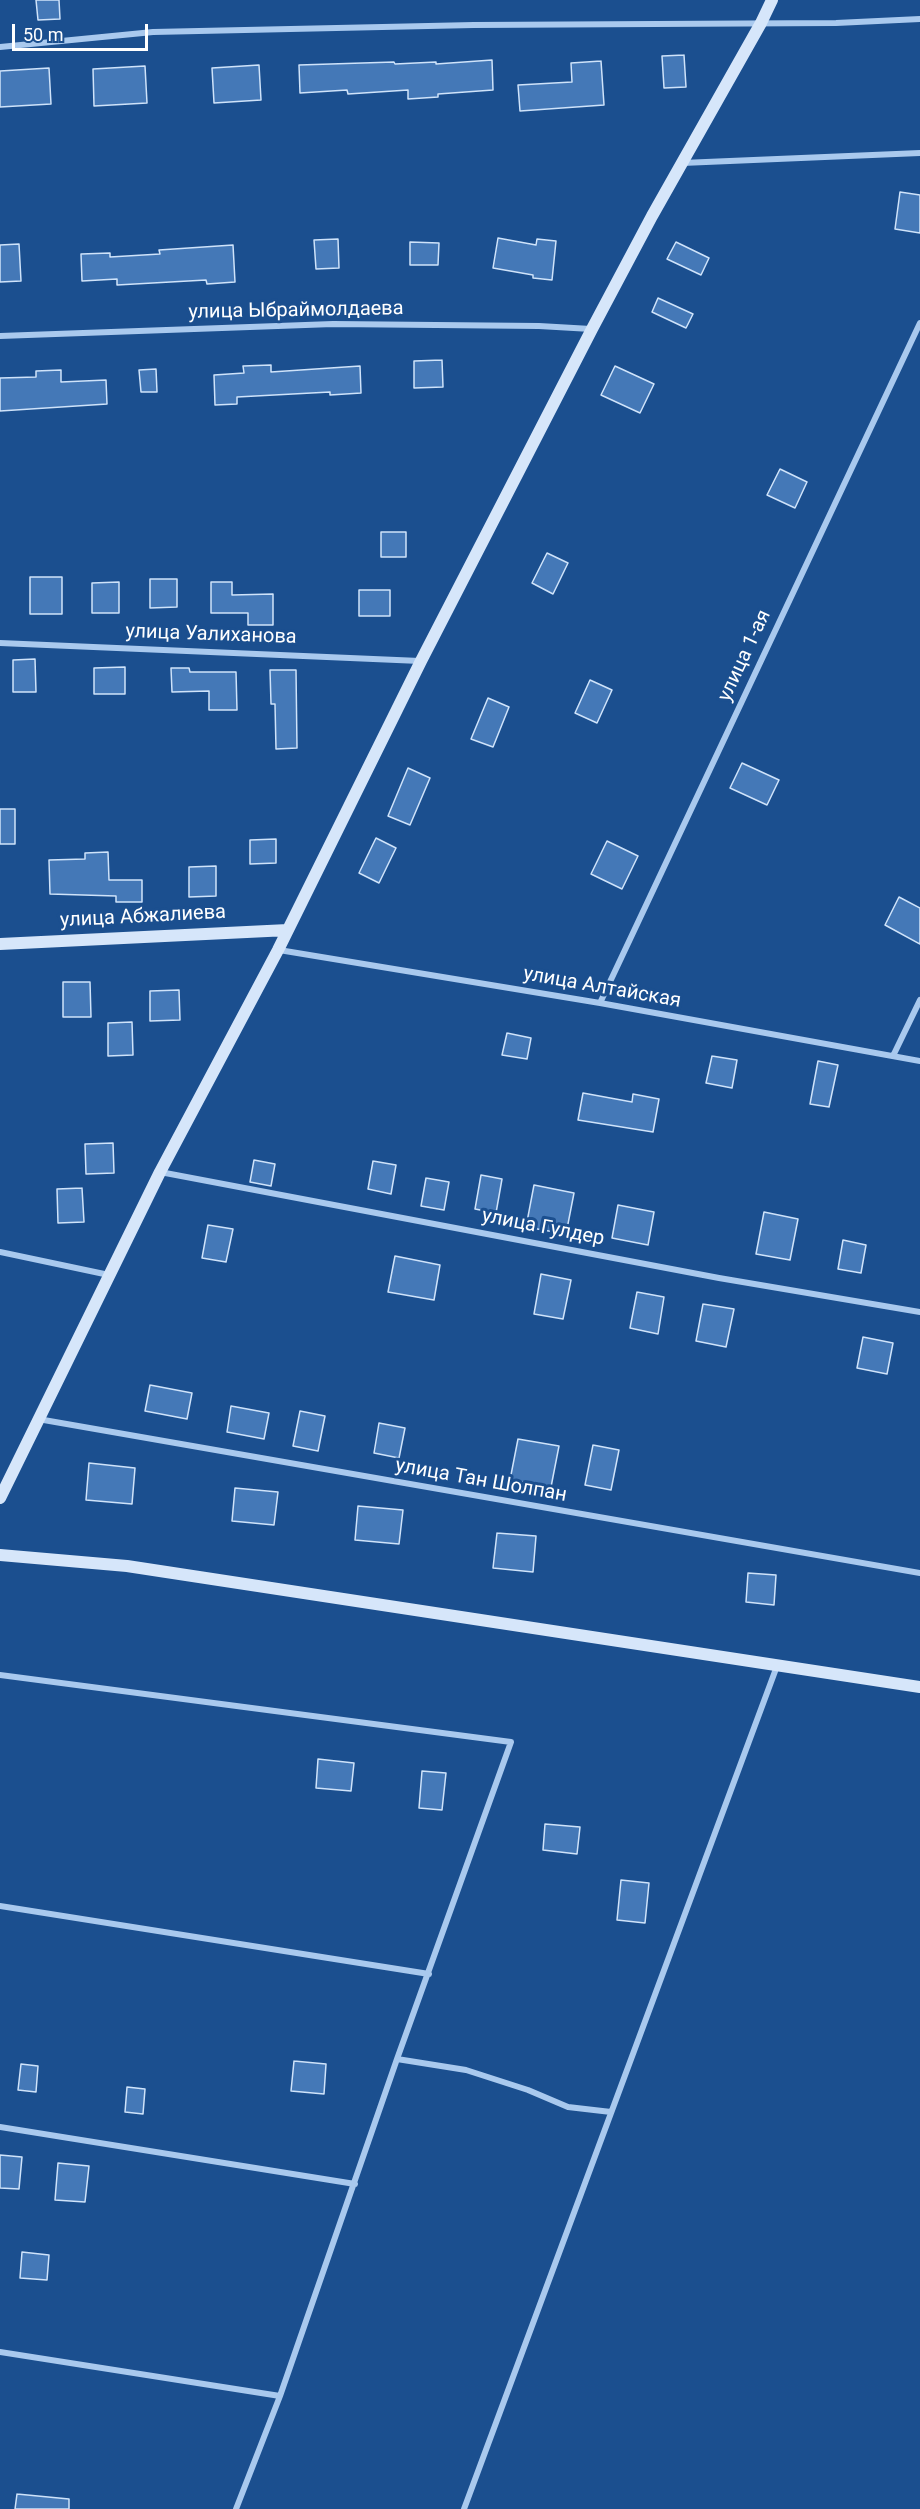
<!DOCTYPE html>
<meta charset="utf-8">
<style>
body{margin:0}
#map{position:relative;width:920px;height:2509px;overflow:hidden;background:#1b4f8f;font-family:Roboto,sans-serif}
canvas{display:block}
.scale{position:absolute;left:12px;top:24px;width:136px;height:27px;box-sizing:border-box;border:3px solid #fff;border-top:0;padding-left:8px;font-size:18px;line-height:21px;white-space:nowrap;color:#fff;-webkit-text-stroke:4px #1b4f8f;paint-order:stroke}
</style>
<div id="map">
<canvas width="920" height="2509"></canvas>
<div class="scale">50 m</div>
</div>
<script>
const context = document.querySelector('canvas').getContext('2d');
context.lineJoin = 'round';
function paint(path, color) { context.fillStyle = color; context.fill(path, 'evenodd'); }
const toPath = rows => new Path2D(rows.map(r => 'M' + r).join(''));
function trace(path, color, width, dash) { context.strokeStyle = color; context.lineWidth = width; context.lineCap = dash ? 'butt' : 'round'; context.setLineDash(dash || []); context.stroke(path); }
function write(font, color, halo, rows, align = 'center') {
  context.font = font + ' Roboto,sans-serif'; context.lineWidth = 6; context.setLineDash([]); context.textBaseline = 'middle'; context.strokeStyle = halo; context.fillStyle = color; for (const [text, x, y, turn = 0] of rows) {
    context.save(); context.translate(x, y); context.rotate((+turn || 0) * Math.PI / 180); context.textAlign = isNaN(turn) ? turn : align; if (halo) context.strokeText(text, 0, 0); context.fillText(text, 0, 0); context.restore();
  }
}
const building = toPath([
 [36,0,59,0,60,19,38,20,36,0],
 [684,55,686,87,664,88,662,56,684,55],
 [492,60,493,90,438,94,438,97,408,99,408,90,348,94,347,90,300,93,299,65,394,62,395,64,436,62,436,64,492,60],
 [601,61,604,105,520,111,518,85,572,82,571,63,601,61],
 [259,65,261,100,214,103,212,68,259,65],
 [145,66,147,103,94,106,93,69,145,66],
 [49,68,51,104,0,107,0,71,49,68],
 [900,192,920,195,920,233,895,229,900,192],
 [498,238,536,245,537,239,556,241,552,280,533,278,533,275,493,268,498,238],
 [338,239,339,268,316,269,314,240,338,239],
 [410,242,439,243,438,265,410,265,410,242],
 [676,242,709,258,701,275,667,259,676,242],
 [19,244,21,281,0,282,0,245,19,244],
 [233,245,235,282,207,284,206,280,117,285,117,279,82,281,81,254,110,253,110,257,160,254,159,250,233,245],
 [658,298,693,314,686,328,652,312,658,298],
 [442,360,443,387,414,388,414,361,442,360],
 [271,365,271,372,360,366,361,393,330,395,330,392,237,397,237,404,215,405,214,375,244,373,243,366,271,365],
 [615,366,654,384,640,413,601,395,615,366],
 [156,369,157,392,141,392,139,370,156,369],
 [61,370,61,382,106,380,107,404,0,411,0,378,36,377,36,371,61,370],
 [780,469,807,482,795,508,767,495,780,469],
 [381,532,406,532,406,557,381,557,381,532],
 [547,553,568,563,553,594,532,583,547,553],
 [30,577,62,577,62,614,30,614,30,577],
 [150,579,177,579,177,607,150,608,150,579],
 [119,582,119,613,92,613,92,583,119,582],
 [211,582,232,582,232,595,273,594,273,625,248,625,248,613,211,613,211,582],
 [359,590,390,590,390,616,359,616,359,590],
 [35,659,36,692,13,692,13,660,35,659],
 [125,667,125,694,94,694,94,668,125,667],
 [171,668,189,668,190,672,236,672,237,710,209,710,209,691,172,692,171,668],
 [270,670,296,670,297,748,276,749,275,704,271,704,270,670],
 [590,680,612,690,597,723,575,713,590,680],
 [488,698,509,707,493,747,471,739,488,698],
 [742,763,779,780,767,805,730,788,742,763],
 [408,768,430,778,410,825,388,816,408,768],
 [0,809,15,809,15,844,0,844,0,809],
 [376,838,396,848,379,883,359,873,376,838],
 [276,839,276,863,250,864,250,840,276,839],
 [607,841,638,856,622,889,591,874,607,841],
 [108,852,109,880,142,880,142,902,116,902,116,896,50,894,49,860,85,859,85,853,108,852],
 [216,866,216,896,189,897,189,867,216,866],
 [899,897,920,908,920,944,885,925,899,897],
 [63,982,90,982,91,1017,63,1017,63,982],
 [179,990,180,1020,150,1021,150,991,179,990],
 [132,1022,133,1055,108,1056,108,1023,132,1022],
 [507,1033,531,1038,527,1059,502,1055,507,1033],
 [712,1056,737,1060,732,1088,706,1083,712,1056],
 [818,1061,838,1065,829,1107,810,1104,818,1061],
 [583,1093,632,1102,633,1094,659,1099,653,1132,578,1120,583,1093],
 [113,1143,114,1173,86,1174,85,1144,113,1143],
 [254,1160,275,1164,271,1186,250,1182,254,1160],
 [373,1161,396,1165,391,1194,368,1189,373,1161],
 [481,1175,502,1179,496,1213,475,1209,481,1175],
 [426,1178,449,1182,444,1210,421,1206,426,1178],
 [534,1185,574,1193,566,1234,526,1227,534,1185],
 [82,1188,84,1222,58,1223,57,1189,82,1188],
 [618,1205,654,1212,648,1245,612,1238,618,1205],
 [764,1212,798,1219,790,1260,756,1254,764,1212],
 [208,1225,233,1229,226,1262,202,1258,208,1225],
 [843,1240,866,1245,861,1273,838,1269,843,1240],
 [395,1256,440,1265,434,1300,388,1292,395,1256],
 [541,1274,571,1280,563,1319,534,1314,541,1274],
 [637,1292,664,1297,658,1334,630,1328,637,1292],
 [703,1304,734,1309,726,1347,696,1341,703,1304],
 [863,1337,893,1343,887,1374,857,1368,863,1337],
 [150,1385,192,1393,187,1419,145,1411,150,1385],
 [231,1406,269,1413,264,1439,227,1432,231,1406],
 [300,1411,325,1416,318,1451,293,1446,300,1411],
 [379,1423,405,1428,399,1458,374,1453,379,1423],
 [518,1439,559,1446,551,1487,510,1480,518,1439],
 [593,1445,619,1450,611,1490,585,1485,593,1445],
 [89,1463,135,1468,132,1504,86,1500,89,1463],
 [235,1488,278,1492,274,1525,232,1521,235,1488],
 [358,1506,403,1510,399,1544,355,1540,358,1506],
 [497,1533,536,1536,533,1572,493,1568,497,1533],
 [748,1573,776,1575,774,1605,746,1602,748,1573],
 [318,1759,354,1763,351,1791,316,1788,318,1759],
 [422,1771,446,1773,442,1810,419,1808,422,1771],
 [545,1824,580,1827,577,1854,543,1850,545,1824],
 [621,1880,649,1883,645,1923,617,1920,621,1880],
 [294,2061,326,2064,324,2094,291,2091,294,2061],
 [21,2064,38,2066,36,2092,18,2090,21,2064],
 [127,2087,145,2089,143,2114,125,2112,127,2087],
 [0,2155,22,2157,19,2189,0,2188,0,2155],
 [58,2163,89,2166,85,2202,55,2200,58,2163],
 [22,2252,49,2255,47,2280,20,2278,22,2252],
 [17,2494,69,2499,69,2509,15,2509,17,2494]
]);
const street = toPath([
 [0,47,153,32,474,25,836,23,920,19],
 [682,163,920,153],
 [0,336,333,324,539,326,591,329],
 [0,643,420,661],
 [279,950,600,1003,920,1061],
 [600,1003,920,323],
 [893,1056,920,1000],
 [160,1172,719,1278,920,1312],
 [0,1252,109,1275],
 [38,1419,920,1573],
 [0,1675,511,1742,397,2059,280,2396,236,2509],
 [0,1906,429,1974],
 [397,2059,466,2070,528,2090,568,2107,611,2112],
 [0,2127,355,2184],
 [0,2352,280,2396],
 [464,2509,777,1666]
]);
const secondary = toPath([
 [0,944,288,930],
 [0,1498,160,1172,278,950,421,661,592,329,652,216,761,23,772,0],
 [0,1555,127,1566,920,1687]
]);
const streetNames = [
 ["улица Ыбраймолдаева",296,311,-1],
 ["улица Уалиханова",211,635,2],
 ["улица 1-ая",745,656,-65],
 ["улица Абжалиева",143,917,-3],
 ["улица Алтайская",602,988,10],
 ["улица Гулдер",543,1228,11],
 ["улица Тан Шолпан",481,1481,10]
];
paint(building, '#4478b7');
trace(building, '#cfe3fa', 1.5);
trace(street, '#a9c9ee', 6);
trace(secondary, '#d6e6fa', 12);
write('20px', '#fff', '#1b4f8f', streetNames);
</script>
